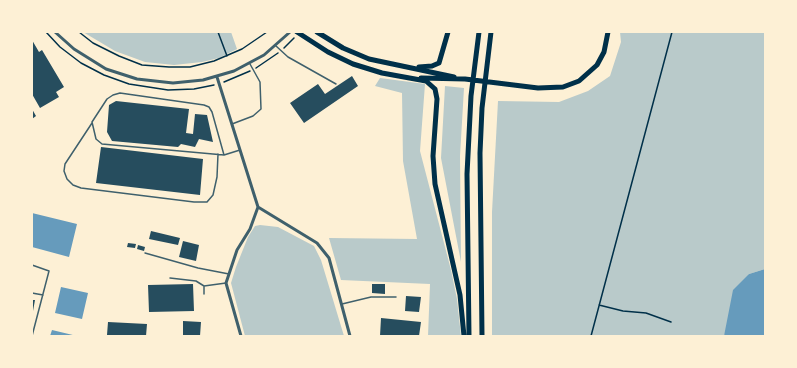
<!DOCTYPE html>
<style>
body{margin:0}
#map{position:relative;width:797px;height:368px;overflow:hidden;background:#fdf0d5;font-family:"DM Sans",sans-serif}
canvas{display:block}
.frame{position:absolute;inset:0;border:33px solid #fdf0d5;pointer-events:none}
</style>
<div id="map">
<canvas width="797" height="368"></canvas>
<div class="frame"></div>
</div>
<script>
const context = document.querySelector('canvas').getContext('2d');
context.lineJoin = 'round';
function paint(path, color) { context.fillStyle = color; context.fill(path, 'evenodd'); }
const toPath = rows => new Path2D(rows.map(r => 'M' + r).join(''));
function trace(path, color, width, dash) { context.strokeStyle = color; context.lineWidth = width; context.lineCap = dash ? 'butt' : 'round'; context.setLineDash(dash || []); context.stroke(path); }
const green = toPath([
 [83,32,231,32,237,49,219,58,202,62,174,65,145,62,115,51],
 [620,32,765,32,765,269,749,274,724,336,492,336,492,212,498,101,559,102,588,91,610,76,621,42],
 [380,78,425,84,420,151,451,270,457,299,461,336,428,336,430,284,341,280,329,238,417,239,403,161,402,93,375,86],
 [445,86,464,88,460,156,461,262,441,158],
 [260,225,278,227,314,246,321,260,344,336,245,336,231,283,236,267,248,237,255,226]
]);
const water = toPath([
 [32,213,77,224,69,257,32,247],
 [765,269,765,336,724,336,733,290,749,274],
 [61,287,88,293,82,319,55,313],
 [52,330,77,336,50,336]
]);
const building = toPath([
 [32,40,39,52,42,50,64,87,56,92,59,97,40,108,32,94],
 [352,76,358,86,304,123,290,103,318,84,325,94],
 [116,101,189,109,186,133,193,134,195,114,207,115,213,142,199,139,195,147,181,144,178,147,112,141,107,132,109,105],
 [32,109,36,116,32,119],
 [101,147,203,159,200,195,96,183],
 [151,231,180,238,178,245,149,239],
 [183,241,199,245,196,261,179,257],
 [128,243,136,244,135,248,127,247],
 [138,245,145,247,144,251,137,249],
 [193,284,194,311,149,312,148,285],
 [372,284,385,284,385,294,372,293],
 [406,296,421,297,419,312,405,311],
 [32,300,35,300,33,311,32,311],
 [381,318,421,322,419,336,380,336],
 [183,321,201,322,200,336,183,336],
 [108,322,147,324,146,336,107,335]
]);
const path = toPath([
 [46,32,60,47,81,63,104,75,129,84,168,90,194,89,214,85],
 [79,32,93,43,119,56,142,65,169,67,190,67,214,61,242,49,267,32],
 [218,32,227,56],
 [284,48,294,38],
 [256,68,278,53],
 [224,82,250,71],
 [599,305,623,311,646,313,671,322],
 [591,336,672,32]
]);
const service = toPath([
 [276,46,288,57,336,84],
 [92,123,65,164,64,171,67,179,73,185,81,188,194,202,207,202,213,195,217,177,218,154],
 [232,124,253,116,261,109,260,82,250,64],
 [224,155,212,112,209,107,204,105,120,93,113,95,107,99,92,122,96,139,102,144,224,155,240,150],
 [145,253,198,268,229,274],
 [32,265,49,271,32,336],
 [170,278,196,281,204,286],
 [32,293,43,295],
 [204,294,204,286,226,283],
 [342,304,371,297,396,297]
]);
const minor = toPath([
 [55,32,74,49,106,69,137,79,173,83,203,80,234,71,264,55,290,32],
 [217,77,258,207,250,229,237,250,226,283,241,336],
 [258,207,317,243,329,258,350,336]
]);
const trunk = toPath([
 [297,32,328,52,353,64,382,73,426,81,435,89,437,99,433,156,435,184,460,295,464,336],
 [317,32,343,48,369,59,454,77],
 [419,67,432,66,439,63,448,32],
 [421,78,465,79,538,88,563,87,579,81,597,65,604,52,608,32],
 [469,336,467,174,471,96,479,32],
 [482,336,480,153,482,108,491,32]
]);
paint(green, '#b9caca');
paint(water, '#669bbc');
paint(building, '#264d5e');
trace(path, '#003049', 1.5);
trace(service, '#3f606c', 1.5);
trace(minor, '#3f606c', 3);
trace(trunk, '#003049', 5);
</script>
